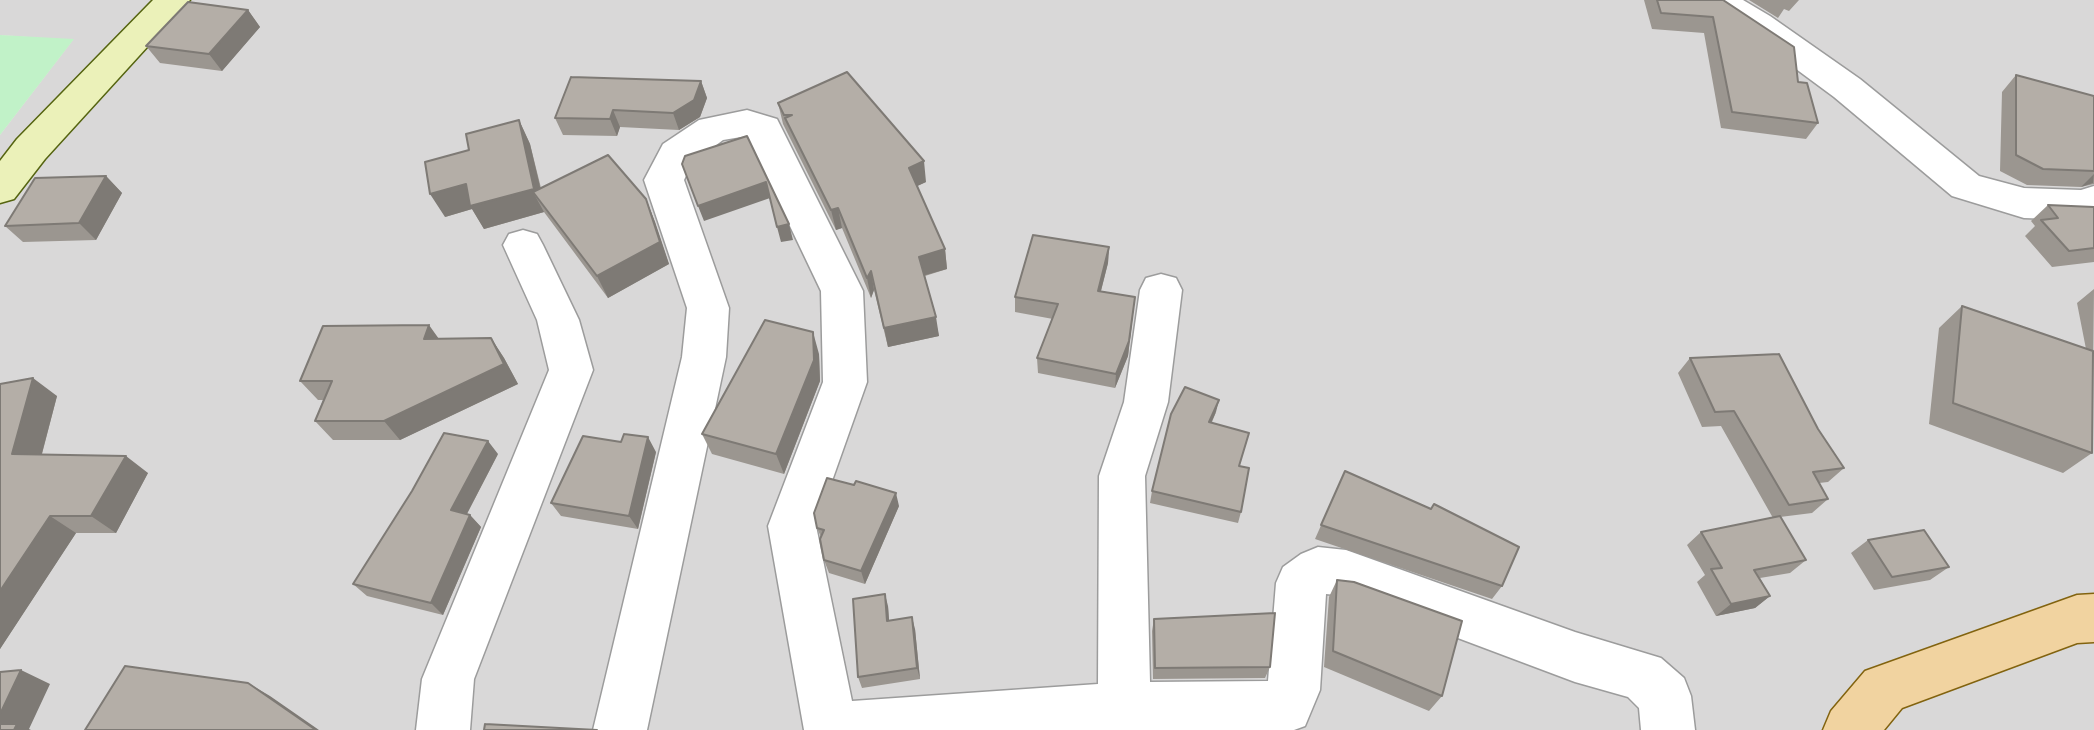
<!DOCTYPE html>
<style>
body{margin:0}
canvas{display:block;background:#ebe8e1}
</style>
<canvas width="2094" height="730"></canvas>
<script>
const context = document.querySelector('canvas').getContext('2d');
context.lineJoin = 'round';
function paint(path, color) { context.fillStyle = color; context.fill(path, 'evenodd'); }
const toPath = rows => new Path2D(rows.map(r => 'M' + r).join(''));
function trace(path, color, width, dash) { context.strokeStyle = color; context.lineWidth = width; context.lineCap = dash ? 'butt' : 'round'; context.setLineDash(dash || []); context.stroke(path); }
const residential = toPath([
 [0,0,2094,0,2094,730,0,730,0,135,73,40,0,35]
]);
const park = toPath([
 [0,35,74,39,0,135]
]);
const street = toPath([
 [1701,0,1743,0,1770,16,1860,79,1979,176,2024,188,2081,190,2094,186,2094,216,2081,220,2024,218,1952,196,1834,97,1746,32,1706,8,1701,0],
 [747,110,777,119,863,291,867,382,816,526,852,701,1098,684,1099,476,1124,402,1140,290,1146,278,1161,274,1176,278,1182,290,1168,402,1145,476,1150,682,1268,681,1276,583,1283,567,1301,554,1318,547,1346,550,1575,632,1661,658,1684,678,1691,696,1695,730,1641,730,1639,708,1628,697,1575,682,1346,596,1326,594,1320,690,1305,726,1294,730,804,730,768,526,823,382,821,291,747,136,723,140,692,163,684,180,729,308,726,357,647,730,593,730,682,357,687,308,644,180,663,144,699,120,747,110],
 [523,230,537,234,543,245,579,320,593,370,474,679,470,730,416,730,422,679,549,370,537,320,503,245,509,234,523,230]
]);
const secondary = toPath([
 [153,0,190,0,45,159,14,199,0,203,0,161,17,139,153,0]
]);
const primary = toPath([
 [2094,594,2094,642,2077,643,1902,708,1884,730,1823,730,1831,711,1865,671,2077,595,2094,594]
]);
const wall = toPath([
 [1644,0,1723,0,1798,82,1818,123,1806,139,1721,128,1704,33,1652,29],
 [1749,0,1799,0,1789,11,1784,9,1778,18],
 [248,10,260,27,222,71,160,63,146,46],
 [2016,75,2094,96,2094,184,2081,187,2027,185,2000,171,2002,92],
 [701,81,707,98,700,117,679,130,620,127,617,136,563,135,555,118],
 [778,103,926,182,917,186,945,249,947,269,925,276,939,336,888,347,874,290,871,298,842,228,836,230,783,124],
 [519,120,530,144,541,188,646,199,655,222,669,264,608,298,544,212,484,229,472,209,445,217],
 [106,176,122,193,96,240,23,242,5,226],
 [2048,205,2094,207,2094,262,2052,267,2025,236,2035,226,2031,221],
 [1109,247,1108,263,1101,291,1135,297,1128,356,1115,388,1038,373,1037,358,1053,319,1015,312,1015,297],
 [2094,289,2092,453,2063,473,1929,424,1939,328,1962,306,2086,349,2077,303],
 [491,338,504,358,518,384,400,440,333,440,315,421,323,400,318,400,300,381,439,339],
 [819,354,820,381,784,474,712,454,702,434],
 [1690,358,1818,429,1844,468,1828,482,1819,483,1828,499,1812,513,1780,517,1806,560,1790,573,1760,578,1770,596,1755,608,1716,616,1697,582,1705,575,1687,545,1701,532,1773,518,1721,426,1702,427,1678,373],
 [0,384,57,396,42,454,148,473,116,533,76,533,0,649],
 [1216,412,1212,422,1240,466,1241,512,1238,523,1150,503,1152,491],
 [656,452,638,529,561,516,551,503],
 [498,454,467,514,470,515,481,527,443,615,367,596,353,584],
 [1345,471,1502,586,1492,599,1315,539],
 [899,506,865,584,829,573,824,560,821,537,817,528],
 [1868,540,1949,567,1930,580,1874,590,1851,553],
 [1337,580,1442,696,1429,711,1324,667,1329,597],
 [888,606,889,620,915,629,920,679,862,688,858,677],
 [1154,619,1270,667,1265,678,1153,679,1152,631]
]);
const shadedWall = toPath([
 [248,10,260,27,222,71,209,54],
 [701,81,707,98,700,117,679,130,673,113],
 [613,110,620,127,617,136,610,119],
 [519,120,530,144,545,208,533,192,544,212,484,229,472,209,445,217,430,194],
 [924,161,926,182,911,189,909,168],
 [2094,174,2093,183,2081,187],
 [106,176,122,193,96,240,79,223],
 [766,182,770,198,704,221,698,206],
 [646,199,655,222,669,264,608,298,597,276],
 [838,208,842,228,836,230,831,210],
 [789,224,793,240,781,242,777,227],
 [1109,247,1108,263,1097,306,1098,291],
 [945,249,947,269,922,276,919,257],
 [871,271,874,290,871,298,867,278],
 [1135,297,1128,356,1115,388,1116,374],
 [936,317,939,336,888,347,884,328],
 [429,325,444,346,424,339],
 [813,332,819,354,820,381,784,474,776,454],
 [491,338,504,358,518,384,400,440,384,421],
 [33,378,57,396,37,472,12,454],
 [1219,400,1216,412,1206,434,1209,422],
 [648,437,656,452,638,529,629,516],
 [488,441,498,454,462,523,451,510],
 [126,456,148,473,116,533,91,516],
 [896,493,899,506,865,584,861,571],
 [470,515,481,527,443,615,431,603],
 [50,516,76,533,0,649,0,591],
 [885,594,888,606,890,633,887,621],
 [1770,596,1755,608,1716,616,1731,604],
 [912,617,915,629,920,679,917,668],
 [21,670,50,684,29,729,31,730,7,730,0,727,0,714],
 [248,683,270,696,319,730,316,730]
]);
const building = toPath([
 [1657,0,1723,0,1794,47,1798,82,1807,83,1818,123,1732,112,1713,17,1661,13,1657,0],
 [188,2,248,10,209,54,146,46,188,2],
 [847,72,924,161,909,168,945,249,919,257,936,317,884,328,871,271,867,278,838,208,831,210,785,118,792,115,784,115,778,103,847,72],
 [2016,75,2094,96,2094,171,2043,169,2016,155,2016,75],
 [571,77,701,81,694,100,673,113,613,110,610,119,555,118,571,77],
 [519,120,534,189,470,206,466,184,430,194,425,162,469,150,466,134,519,120],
 [747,136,789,224,777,227,766,182,698,206,682,164,685,156,747,136],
 [608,155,646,199,660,242,597,276,533,192,608,155],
 [106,176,79,223,5,226,35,178,106,176],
 [2048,205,2094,207,2094,248,2069,251,2041,220,2058,218,2048,205],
 [1033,235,1109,247,1098,291,1135,297,1129,341,1116,374,1037,358,1058,304,1015,297,1033,235],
 [1962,306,2093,351,2092,453,1953,403,1962,306],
 [765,320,813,332,814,360,776,454,702,434,765,320],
 [429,325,424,339,491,338,504,364,384,421,315,421,332,381,300,381,323,326,429,325],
 [1779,354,1818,429,1844,468,1813,472,1828,499,1789,505,1734,411,1715,412,1690,358,1779,354],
 [33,378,12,454,126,456,91,516,50,516,0,591,0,384,33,378],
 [1185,387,1219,400,1209,422,1249,433,1239,466,1249,468,1241,512,1152,491,1171,414,1185,387],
 [444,433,488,441,451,510,470,515,431,603,353,584,412,491,444,433],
 [624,434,648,437,629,516,551,503,583,436,621,442,624,434],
 [1345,471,1431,509,1434,504,1519,547,1502,586,1321,525,1345,471],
 [827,478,854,485,856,481,896,493,861,571,824,560,820,539,824,530,817,528,814,513,827,478],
 [1780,516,1806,560,1754,570,1770,596,1731,604,1711,569,1722,568,1701,532,1780,516],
 [1924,530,1949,567,1892,577,1868,540,1924,530],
 [1337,580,1354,582,1462,621,1442,696,1333,651,1337,580],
 [885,594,887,621,912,617,917,668,858,677,853,599,885,594],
 [1275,613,1270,667,1155,668,1154,619,1275,613],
 [125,666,248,683,316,730,85,730,125,666],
 [21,670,0,714,0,672,21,670],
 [0,724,17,724,14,730,0,730,0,724],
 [485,724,597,730,484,730,485,724]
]);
paint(residential, '#d9d8d8');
paint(park, '#c1f2c8');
trace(street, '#9c9c9c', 3);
trace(secondary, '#556410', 3);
trace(primary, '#82630f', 3);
paint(street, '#fff');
paint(secondary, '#ebf1b9');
paint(primary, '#f1d3a0');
paint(wall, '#9b9690');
paint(shadedWall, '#7e7a75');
paint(building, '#b4aea7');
trace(building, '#7e7a75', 2);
</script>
